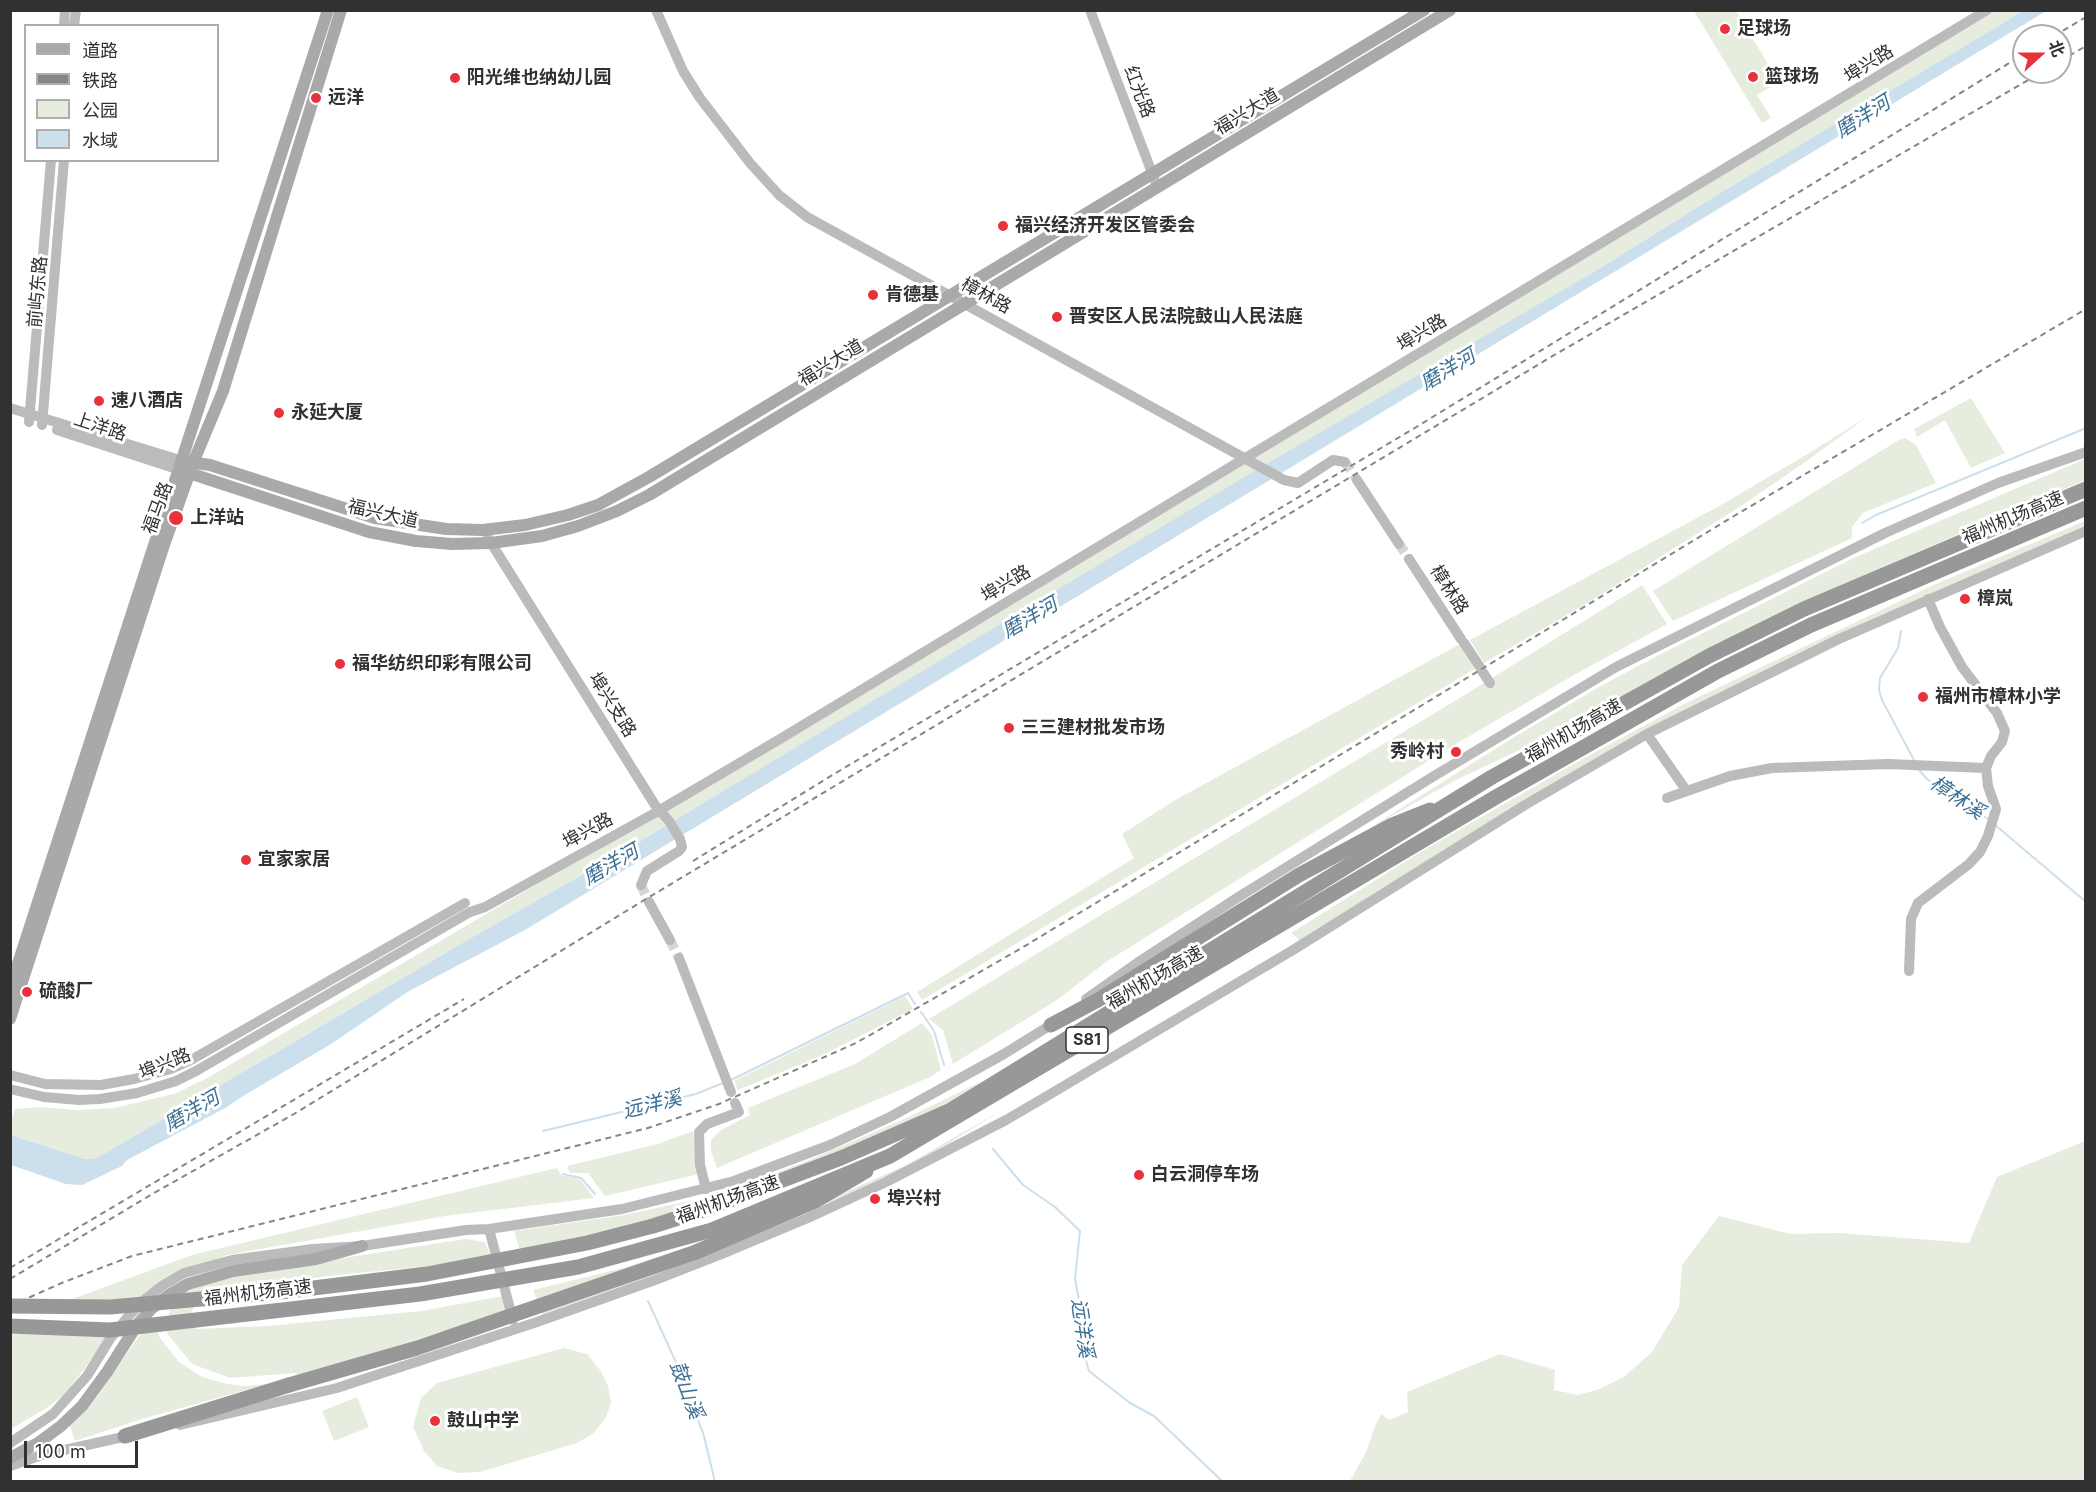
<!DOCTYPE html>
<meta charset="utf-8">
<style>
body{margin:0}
#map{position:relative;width:2096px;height:1492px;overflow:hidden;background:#fff;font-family:Inter,"Noto Sans SC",sans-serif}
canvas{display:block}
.frame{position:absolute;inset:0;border:12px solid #313131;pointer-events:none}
.legend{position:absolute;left:24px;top:24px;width:195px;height:138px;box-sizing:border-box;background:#fff;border:2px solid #adadad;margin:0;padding:8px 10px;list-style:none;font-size:18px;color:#313131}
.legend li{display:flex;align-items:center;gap:12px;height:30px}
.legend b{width:30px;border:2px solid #adadad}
.north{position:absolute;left:2012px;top:24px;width:60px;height:60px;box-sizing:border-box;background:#fff;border:2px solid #adadad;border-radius:50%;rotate:69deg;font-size:16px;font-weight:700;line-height:24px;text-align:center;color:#313131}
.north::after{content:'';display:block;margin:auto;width:21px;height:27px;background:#e8323b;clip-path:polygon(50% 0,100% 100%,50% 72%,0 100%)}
.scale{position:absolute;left:24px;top:1441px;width:114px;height:27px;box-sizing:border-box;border:3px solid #313131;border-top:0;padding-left:8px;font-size:18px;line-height:21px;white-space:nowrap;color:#313131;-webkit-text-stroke:4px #fff;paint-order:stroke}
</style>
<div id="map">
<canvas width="2096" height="1492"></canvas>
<div class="frame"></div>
<ul class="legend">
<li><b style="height:8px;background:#a9a9a9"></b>道路</li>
<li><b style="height:8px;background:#868686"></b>铁路</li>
<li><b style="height:16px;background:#e6eddf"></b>公园</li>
<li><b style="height:16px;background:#cbdfed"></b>水域</li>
</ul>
<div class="north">北</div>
<div class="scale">100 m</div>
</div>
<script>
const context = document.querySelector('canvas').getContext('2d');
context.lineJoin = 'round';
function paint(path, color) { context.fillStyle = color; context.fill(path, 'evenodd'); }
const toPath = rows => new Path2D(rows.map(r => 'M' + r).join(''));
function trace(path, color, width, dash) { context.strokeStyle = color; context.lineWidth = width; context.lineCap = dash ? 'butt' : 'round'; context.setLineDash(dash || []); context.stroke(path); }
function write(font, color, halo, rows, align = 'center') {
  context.font = font + ' Inter,"Noto Sans SC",sans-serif'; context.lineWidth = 6; context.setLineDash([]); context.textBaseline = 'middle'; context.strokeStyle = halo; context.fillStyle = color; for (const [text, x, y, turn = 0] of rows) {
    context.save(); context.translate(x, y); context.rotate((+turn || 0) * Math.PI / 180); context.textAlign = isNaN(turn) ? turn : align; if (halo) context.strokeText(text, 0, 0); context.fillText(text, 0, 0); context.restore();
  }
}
const green = toPath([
 [1694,11,1736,11,1779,82,1757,95,1771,118,1762,123],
 [1993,11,2023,11,1725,190,1602,267,624,851,464,942,97,1158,85,1159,11,1135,11,1121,15,1109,40,1107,77,1110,114,1108,177,1093,209,1077,806,726],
 [1971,398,2005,453,1971,468,1945,420,1917,437,1914,429],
 [1870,415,1808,460,1741,506,1589,602,1484,663,1470,640,1721,505,1806,455],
 [1905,438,1916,445,1936,483,1863,513,1852,527,1852,538,1673,621,1653,591,1899,440],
 [2085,459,2085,480,1887,565,1809,601,1532,744,1454,781,1368,829,1511,739,1599,687,1657,656,1858,556],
 [2085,521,2085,527,1744,681,1301,941,1291,933,1419,853,1586,757,1688,702,1938,583],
 [1642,585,1667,624,1574,675,1449,748,1106,962,1057,1000,953,1064,943,1030,929,1019,1471,691],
 [1460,644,1476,668,922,1000,917,992,1134,858,1122,834,1177,799],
 [905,996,913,1009,823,1055,738,1090,734,1081],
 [922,1023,932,1035,941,1070,930,1077,717,1168,711,1151,711,1140,721,1130,750,1115,748,1108,855,1064],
 [982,1081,956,1100,890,1133,712,1204,521,1253,514,1231,624,1215,717,1195,807,1161,909,1117],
 [1004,1109,930,1155,880,1180,689,1264,543,1315,541,1311,718,1249,906,1165],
 [693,1131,699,1174,605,1196,588,1173,570,1173,567,1166,658,1144],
 [2085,1141,2085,1481,1350,1481,1366,1452,1375,1426,1381,1414,1389,1420,1408,1412,1407,1392,1500,1354,1555,1370,1554,1390,1578,1395,1600,1389,1625,1376,1652,1352,1679,1307,1682,1265,1719,1216,1790,1234,1840,1233,1969,1243,1997,1177],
 [557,1168,561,1175,580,1179,594,1198,445,1216,227,1255,190,1271,140,1302,64,1302,192,1255],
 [465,1239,485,1242,492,1260,328,1276,198,1293,191,1314,196,1329,268,1326,421,1311,503,1296,507,1311,300,1376,295,1373,230,1378,192,1364,167,1333,169,1312,185,1293,222,1277],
 [712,1239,537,1300,533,1290,623,1268],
 [153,1320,160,1338,179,1362,202,1377,227,1384,245,1386,267,1384,285,1379,142,1419,75,1441,69,1423,96,1398,141,1333],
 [10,1329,109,1336,65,1394,48,1407,11,1429],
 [564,1348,587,1354,600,1370,608,1386,611,1403,606,1417,594,1433,577,1443,480,1472,458,1473,437,1466,424,1451,413,1427,421,1398,437,1383],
 [357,1397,369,1427,334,1441,322,1411]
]);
const water = toPath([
 [2023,11,2046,11,525,930,409,991,331,1044,243,1096,227,1107,127,1160,122,1166,82,1185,66,1184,11,1165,11,1135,85,1159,97,1158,464,942,624,851,1246,476,1602,267,1725,190]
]);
const stream = toPath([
 [1862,523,1876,515,2086,428],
 [1901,631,1898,648,1880,678,1879,690,1882,700,1915,762],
 [1919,770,1927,779,1946,794,1990,820],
 [1994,824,2086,902],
 [921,1012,934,1031,944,1065],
 [731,1080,908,993,915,1004],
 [543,1131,696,1094,723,1083],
 [993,1149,1023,1185,1055,1207,1080,1231,1075,1279,1083,1321,1082,1347,1089,1371,1130,1403,1154,1416,1223,1482],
 [563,1174,581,1178,595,1194],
 [648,1301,680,1371,704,1436,715,1482]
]);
const secondaryTunnel = toPath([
 [1345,462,1357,480],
 [1399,544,1409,559],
 [641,885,649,902],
 [670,940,679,958]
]);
const secondary = toPath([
 [656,10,683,71,700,98,750,163,779,195,807,217,1284,480,1298,483,1333,460,1345,462],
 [1090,10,1157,186],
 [64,26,65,10],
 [74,26,76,10],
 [10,408,183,461],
 [29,422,51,160],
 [42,425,64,160],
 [57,430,180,470],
 [1357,480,1399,544],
 [488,538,655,805,669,821,680,839,682,847,679,851,647,871,641,885],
 [1409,559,1461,639],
 [1464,643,1480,667],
 [1482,671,1490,683],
 [1647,734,1686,790],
 [1667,798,1730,776,1772,768,1888,764,1986,768],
 [649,902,670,940],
 [679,958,731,1092],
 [1909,971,1911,919,1918,903,1969,864,1980,852,1988,836,1996,809,1988,786,1986,768,1991,756,2002,742,2005,731,1997,713,1962,667,1940,627,1928,599],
 [1086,999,1137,963,1240,896,1434,776,1616,667,1885,533,1998,483,2086,452],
 [10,1075,45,1084,101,1085,134,1079,171,1069,191,1060,465,903],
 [10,1089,44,1097,79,1100,100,1099,137,1093,176,1081,196,1071,470,912,485,907,653,814,780,739,1987,10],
 [706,1189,700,1165,699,1132,707,1124,739,1112,735,1103],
 [489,1229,513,1320],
 [180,1425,337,1388,537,1322,655,1280,729,1251,808,1218,886,1182,1006,1120,1042,1099,1293,950,1525,805,1647,734,1839,639,2086,531],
 [10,1443,53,1414,87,1376,110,1339,126,1319,143,1301,162,1286,184,1273,232,1260,313,1249,362,1246,466,1230,489,1229,622,1209,734,1181,830,1145,890,1117,1004,1054,1057,1021],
 [10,1466,42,1455,132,1435]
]);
const primary = toPath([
 [183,461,210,465,375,518,446,529,483,530,525,525,568,515,598,505,649,477,1424,10],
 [180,470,369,532,416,541,452,544,491,543,542,536,578,526,617,511,649,495,1450,10],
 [10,988,328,10],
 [10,1019,165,542,193,463,223,391,341,10],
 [10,1458,38,1443,61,1426,82,1406,107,1372,137,1325,151,1309,169,1295,188,1284,233,1271,316,1259,362,1246]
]);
const highway = toPath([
 [1051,1025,1098,1000,1299,875,1390,826,1430,810],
 [696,1252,815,1201,866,1171],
 [125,1436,289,1385]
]);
const rail = toPath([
 [2054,36,2086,17],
 [2060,61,2086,46],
 [693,861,834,774,1418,426,2024,54],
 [10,1268,464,999],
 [10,1279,154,1193,294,1114,641,902,1556,354,2042,72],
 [10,1306,64,1282,132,1256,648,1128,719,1104,856,1043,1020,949,1734,516,2086,309]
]);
const highwayBridge = toPath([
 [10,1306,110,1307,281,1292,427,1274,587,1243,653,1226,706,1209,841,1158,951,1110,1492,777,1709,656,1804,609,2086,489],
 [10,1326,110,1330,420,1294,578,1267,712,1230,890,1156,1496,797,1718,671,1811,625,2086,508],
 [289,1385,417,1348,696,1252]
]);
const markers = [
 [1725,29,6,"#e8323b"],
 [1753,77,6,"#e8323b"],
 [455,78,6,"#e8323b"],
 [316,98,6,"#e8323b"],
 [1003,226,6,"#e8323b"],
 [873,295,6,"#e8323b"],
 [1057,317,6,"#e8323b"],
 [99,401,6,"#e8323b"],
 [279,413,6,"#e8323b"],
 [176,518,8,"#e8323b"],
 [1965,599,6,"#e8323b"],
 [340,664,6,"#e8323b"],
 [1923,697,6,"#e8323b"],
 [1009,728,6,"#e8323b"],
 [1456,752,6,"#e8323b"],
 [246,860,6,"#e8323b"],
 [27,992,6,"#e8323b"],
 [1139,1175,6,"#e8323b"],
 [875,1199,6,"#e8323b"],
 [435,1421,6,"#e8323b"]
];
const shields = [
 [1087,1040,42]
];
const shieldNames = [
 ["S81",1087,1040]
];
const poiNames = [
 ["足球场",1737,29],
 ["篮球场",1765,77],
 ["阳光维也纳幼儿园",467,78],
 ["远洋",328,98],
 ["福兴经济开发区管委会",1015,226],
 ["肯德基",885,295],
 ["晋安区人民法院鼓山人民法庭",1069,317],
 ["速八酒店",111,401],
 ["永延大厦",291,413],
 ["上洋站",190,518],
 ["樟岚",1977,599],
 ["福华纺织印彩有限公司",352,664],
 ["福州市樟林小学",1935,697],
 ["三三建材批发市场",1021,728],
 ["秀岭村",1444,752,"right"],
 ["宜家家居",258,860],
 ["硫酸厂",39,992],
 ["白云洞停车场",1151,1175],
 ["埠兴村",887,1199],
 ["鼓山中学",447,1421]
];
const streetNames = [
 ["埠兴路",1869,64,-32],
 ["红光路",1139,92,69],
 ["福兴大道",1247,112,-31],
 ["前屿东路",38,292,-85],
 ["樟林路",986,296,29],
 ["埠兴路",1422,333,-31],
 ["福兴大道",831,363,-31],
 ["上洋路",100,427,18],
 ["福马路",158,508,-70],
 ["福兴大道",383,514,13],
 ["福州机场高速",2013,518,-23],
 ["埠兴路",1006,584,-31],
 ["樟林路",1449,590,57],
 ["埠兴支路",612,705,58],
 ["福州机场高速",1574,731,-30],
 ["埠兴路",588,831,-29],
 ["福州机场高速",1155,978,-30],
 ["埠兴路",165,1064,-22],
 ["福州机场高速",728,1200,-20],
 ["福州机场高速",258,1293,-7]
];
const waterNames = [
 ["磨洋河",1863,117,-32],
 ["磨洋河",1448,370,-31],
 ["磨洋河",1030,618,-30],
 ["樟林溪",1957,798,34],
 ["磨洋河",611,865,-30],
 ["远洋溪",652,1105,-14],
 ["磨洋河",192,1111,-30],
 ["远洋溪",1082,1328,82],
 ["鼓山溪",686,1390,69]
];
paint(green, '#e6eddf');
paint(water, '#cbdfed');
trace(stream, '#cbdfed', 2);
trace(secondaryTunnel, '#d6d6d6', 10, [10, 5]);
trace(secondary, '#bbb', 10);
trace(primary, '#a9a9a9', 12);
trace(highway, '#989898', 15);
trace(rail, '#868686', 2, [6, 4.5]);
trace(highwayBridge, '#989898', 15);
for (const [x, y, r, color] of markers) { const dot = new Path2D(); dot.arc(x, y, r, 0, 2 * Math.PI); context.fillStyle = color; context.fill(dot); trace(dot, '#fff', 2); }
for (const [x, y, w] of shields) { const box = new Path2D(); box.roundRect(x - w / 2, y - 13, w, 26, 4.5); context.fillStyle = '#fff'; context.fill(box); trace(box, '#313131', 1.5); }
write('bold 16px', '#313131', null, shieldNames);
write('bold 18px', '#313131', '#fff', poiNames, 'left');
write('18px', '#313131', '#fff', streetNames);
write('italic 20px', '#3c7095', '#fff', waterNames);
</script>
